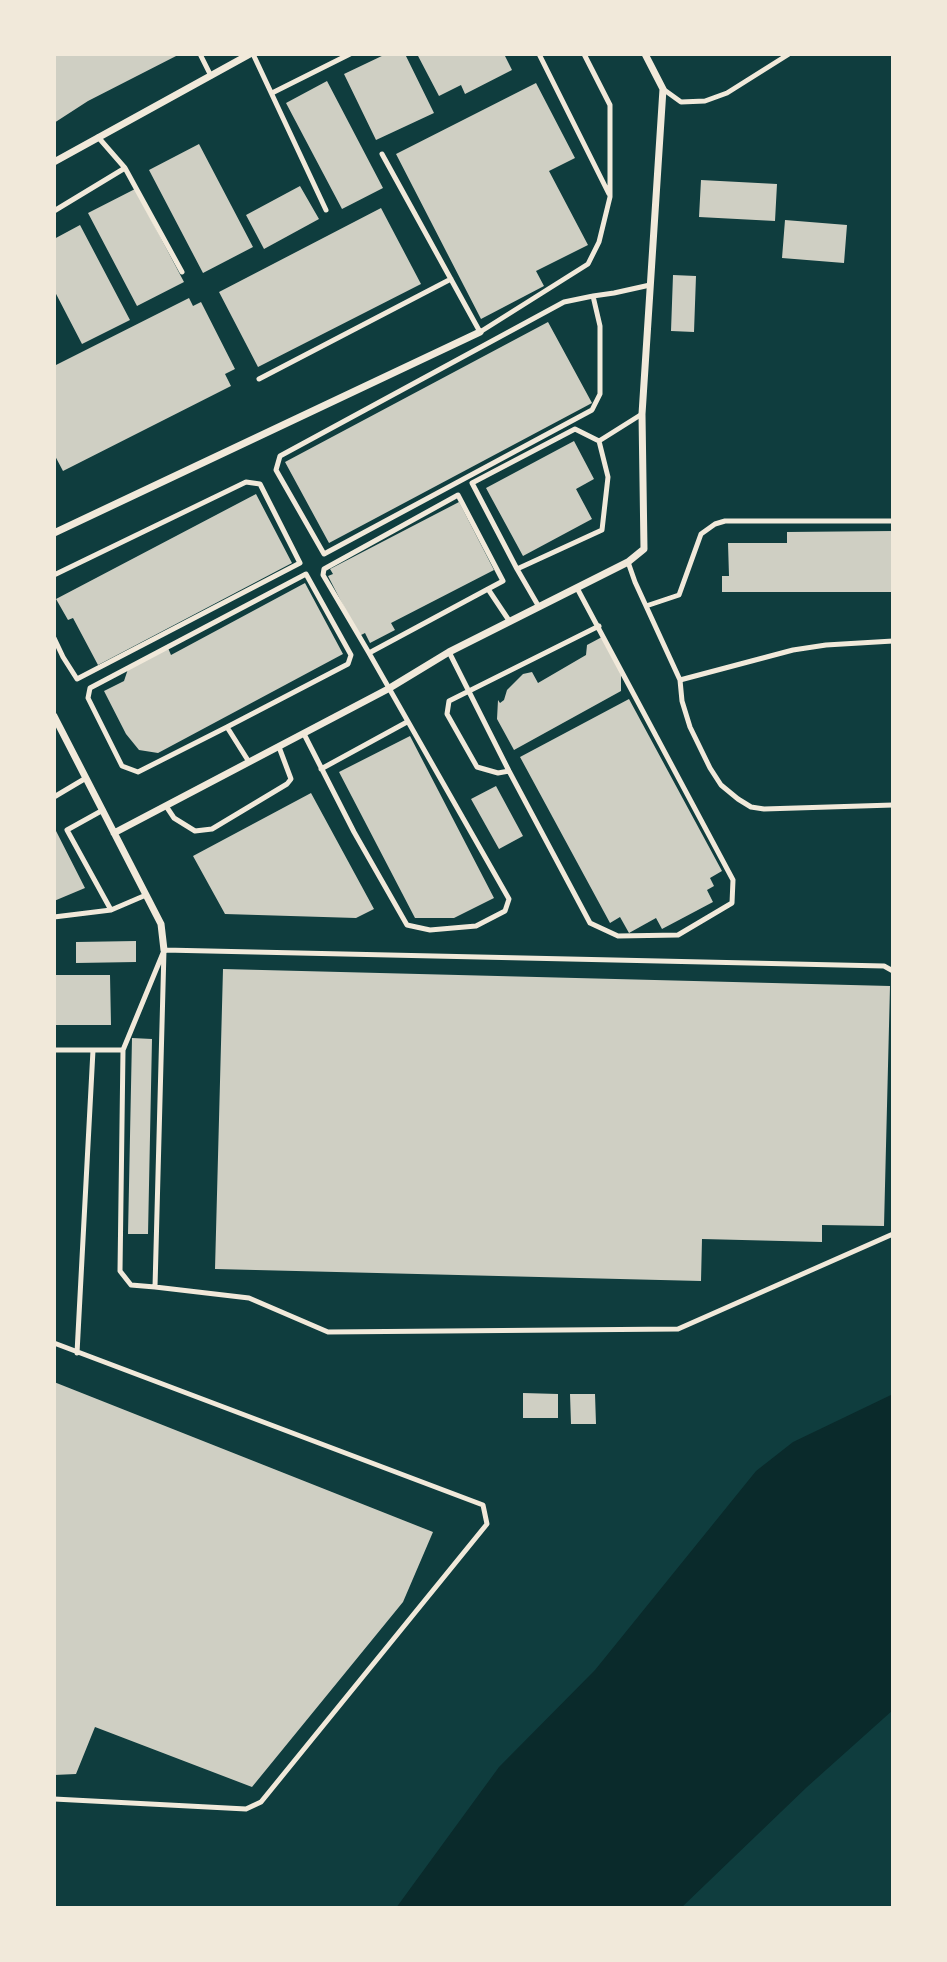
<!DOCTYPE html>
<style>
body{margin:0}
#map{position:relative;width:947px;height:1962px;overflow:hidden;background:#0f3d3e;font-family:"Varela Round",sans-serif}
canvas{display:block}
.frame{position:absolute;inset:0;border:56px solid #f1e9da;pointer-events:none}
</style>
<div id="map">
<canvas width="947" height="1962"></canvas>
<div class="frame"></div>
</div>
<script>
const context = document.querySelector('canvas').getContext('2d');
context.lineJoin = 'round';
function paint(path, color) { context.fillStyle = color; context.fill(path, 'evenodd'); }
const toPath = rows => new Path2D(rows.map(r => 'M' + r).join(''));
function trace(path, color, width, dash) { context.strokeStyle = color; context.lineWidth = width; context.lineCap = dash ? 'butt' : 'round'; context.setLineDash(dash || []); context.stroke(path); }
const water = toPath([
 [893,1394,893,1710,807,1787,681,1908,396,1908,499,1767,595,1670,756,1471,793,1442]
]);
const building = toPath([
 [54,54,180,54,88,101,54,123],
 [386,54,405,54,434,113,376,140,344,74],
 [417,54,504,54,512,70,465,94,461,85,439,96],
 [327,81,383,188,342,209,286,103],
 [536,83,575,158,549,171,588,245,536,271,544,286,481,319,396,154],
 [199,144,253,247,203,273,149,170],
 [701,180,777,184,775,221,699,217],
 [300,186,319,219,264,249,246,215],
 [135,189,184,282,137,306,88,213],
 [381,208,421,284,258,367,219,292],
 [785,220,847,225,844,263,782,258],
 [80,225,130,320,82,344,54,290,54,239],
 [673,275,696,276,694,332,671,331],
 [189,298,193,306,201,302,235,369,225,374,231,386,63,471,54,454,54,366],
 [548,322,592,403,329,543,285,462],
 [574,441,594,479,576,489,592,519,523,556,486,488],
 [256,494,292,563,98,665,73,618,68,620,56,599],
 [459,502,494,570,391,623,395,630,370,643,365,633,359,636,328,576,333,574,330,569],
 [893,531,893,592,722,592,722,576,729,576,728,543,787,543,787,532],
 [305,583,343,654,158,753,139,750,126,734,104,691,124,681,128,669,168,648,171,655],
 [602,637,621,673,621,691,514,750,497,719,498,700,500,703,504,700,507,690,523,674,532,672,538,683,586,655,587,645],
 [629,699,722,871,710,878,714,886,707,890,713,902,662,929,656,918,629,933,620,917,610,923,520,757],
 [410,736,494,898,454,918,415,918,339,772],
 [496,786,523,836,499,849,471,799],
 [311,793,374,909,356,918,225,914,193,856],
 [54,827,85,888,54,901],
 [136,941,136,962,76,963,76,942],
 [223,969,890,986,884,1226,822,1225,822,1242,702,1239,701,1281,215,1269],
 [54,975,110,975,111,1025,54,1025],
 [132,1038,152,1039,148,1234,128,1234],
 [54,1382,433,1532,403,1602,252,1787,95,1727,76,1774,54,1775],
 [523,1393,558,1394,558,1418,523,1418],
 [570,1394,595,1394,596,1424,571,1424]
]);
const service = toPath([
 [200,54,211,76],
 [253,54,326,210],
 [539,54,609,194],
 [663,89,681,102,705,101,727,93,789,54],
 [272,93,350,54],
 [382,154,480,332,588,264,599,242,610,197,610,105,584,54],
 [125,168,182,272],
 [54,211,125,168,98,137],
 [593,296,600,326,600,394,592,410,324,554,276,470,280,456,564,302,593,296,614,293,650,285],
 [259,379,451,279],
 [599,441,608,477,602,530,517,569,472,483,575,429,599,441,642,414],
 [628,562,635,582,680,680,682,701,690,727,710,768,721,785,738,799,751,807,764,809,893,805],
 [517,569,539,607],
 [54,575,246,482,260,484,300,563,77,679,63,657,54,638],
 [488,589,503,581,458,495,324,569,323,575,369,653,488,589,510,622],
 [646,606,679,595,701,534,715,524,725,521,893,521],
 [449,652,509,771,590,923,618,936,678,935,732,903,733,880,577,588],
 [680,680,793,650,826,645,893,641],
 [227,727,348,664,351,655,306,574,90,688,88,698,122,766,138,772,227,727,249,762],
 [304,734,354,832,407,925,430,930,476,926,505,911,509,899,369,653],
 [321,769,407,722],
 [509,771,498,773,477,767,447,714,449,701,599,626],
 [54,797,86,778],
 [166,806,174,818,195,831,212,829,287,784,291,779,279,747],
 [103,810,67,830,111,910],
 [54,917,111,910,146,895],
 [164,950,155,1287,249,1298,328,1332,678,1329,893,1234],
 [164,950,884,966,893,971],
 [54,1050,123,1050],
 [155,1287,131,1285,120,1271,123,1050,163,953],
 [54,1343,483,1505,487,1524,261,1802,246,1809,54,1799],
 [77,1353,93,1050]
]);
const minor = toPath([
 [54,162,250,54],
 [54,533,480,332],
 [54,716,161,924,164,950],
 [114,833,388,689,449,652,628,562,644,549,642,414,663,89,645,54]
]);
paint(water, '#0a2a2b');
paint(building, '#cfcfc3');
trace(service, '#f1e9da', 5);
trace(minor, '#f1e9da', 7);
</script>
